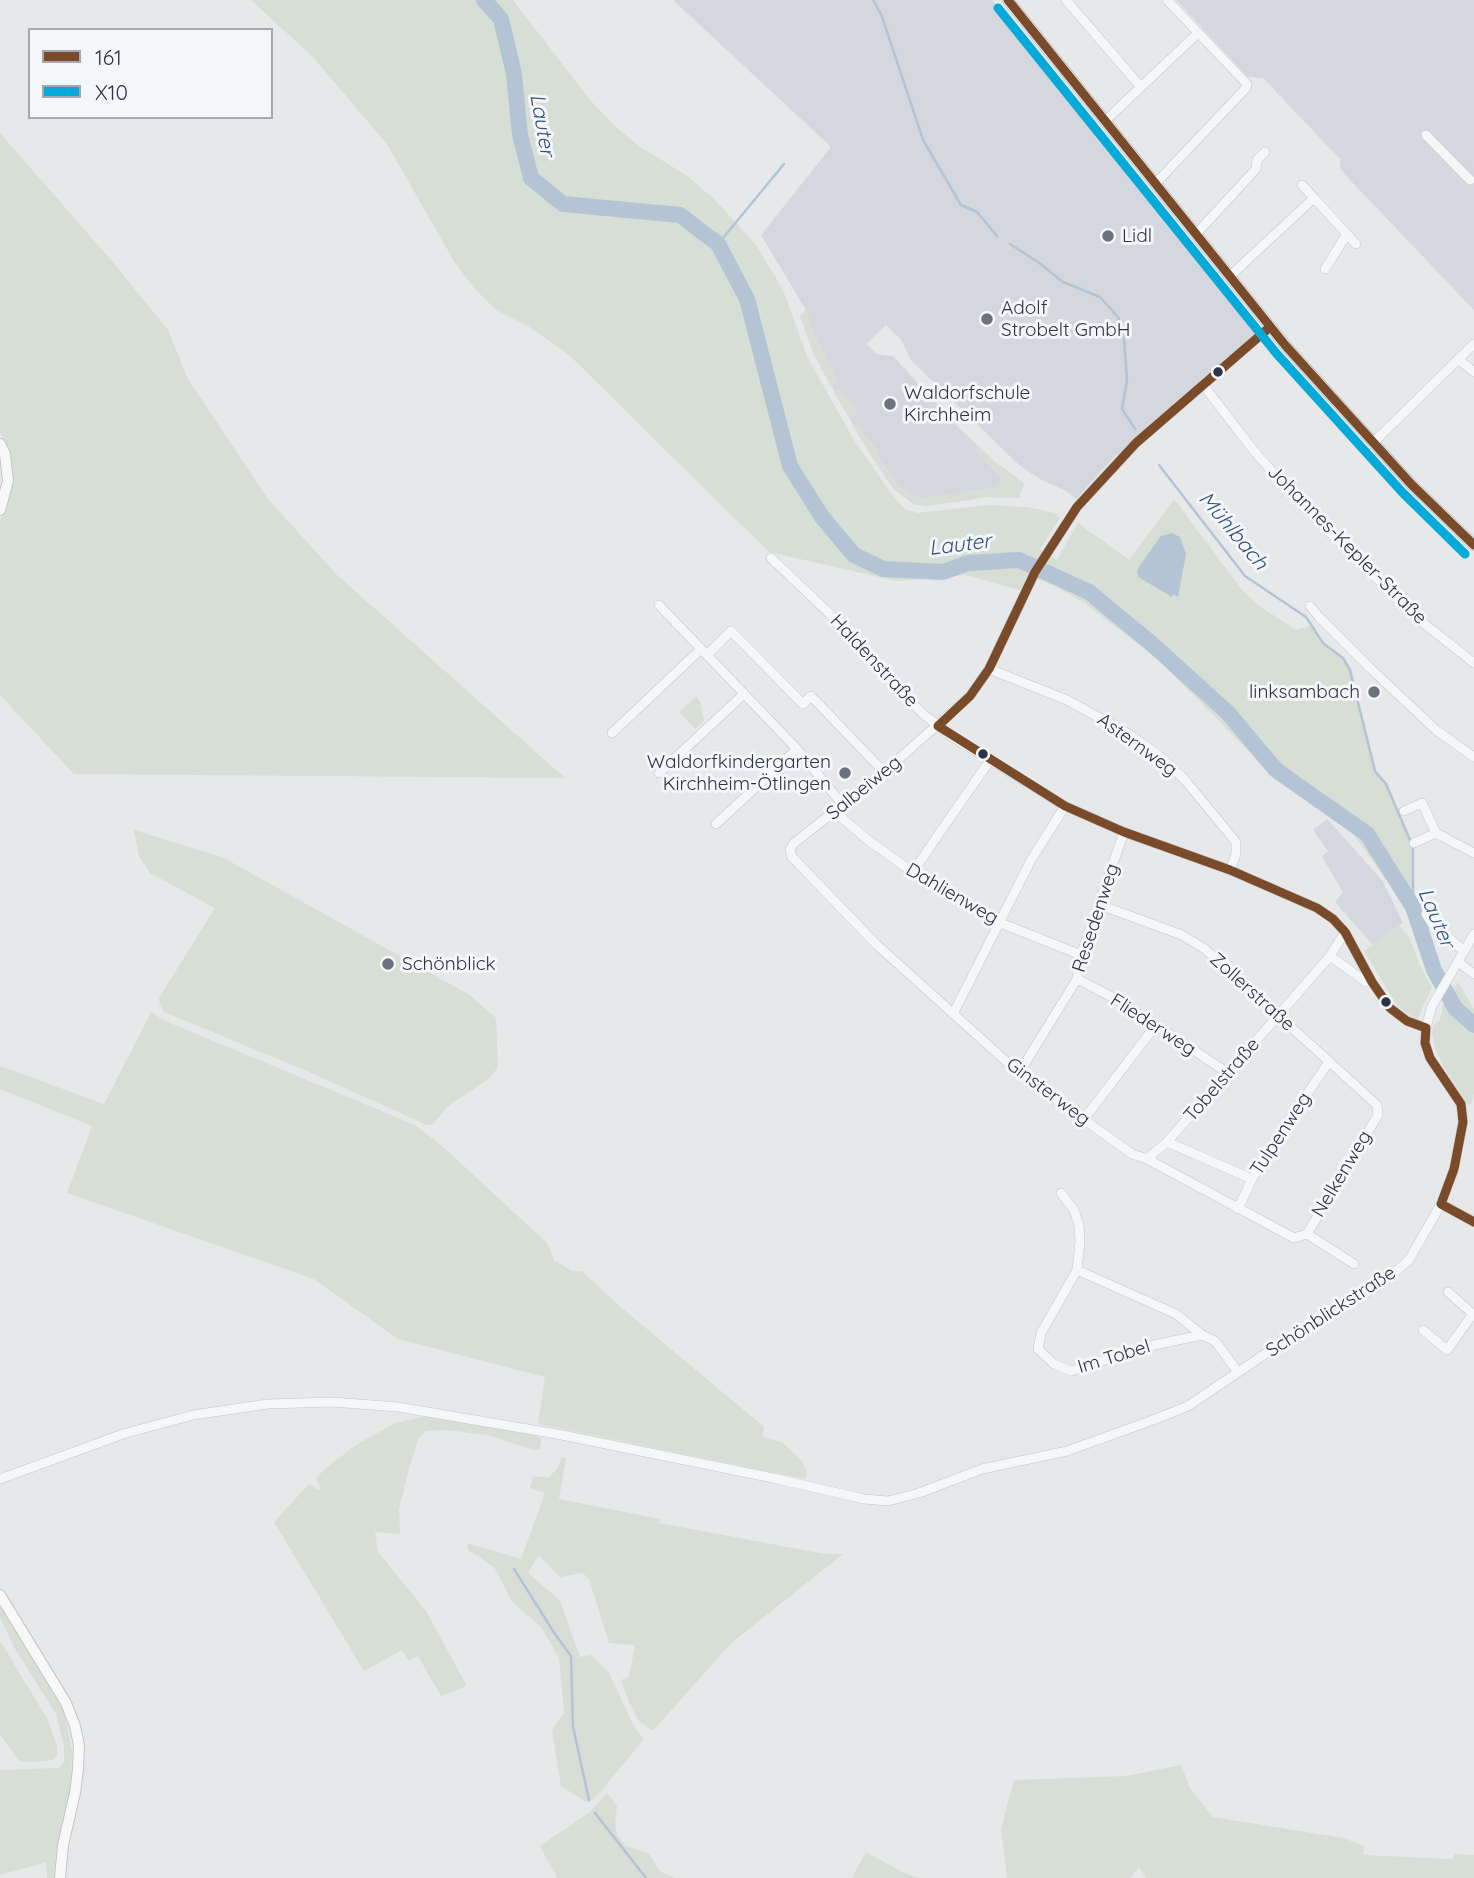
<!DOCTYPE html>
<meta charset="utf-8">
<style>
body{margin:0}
#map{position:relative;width:1474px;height:1878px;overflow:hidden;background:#e6e8ea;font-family:Quicksand,sans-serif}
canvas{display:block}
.legend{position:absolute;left:28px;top:28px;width:245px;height:91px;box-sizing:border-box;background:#f4f6f9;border:2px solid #a4a8b1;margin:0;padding:9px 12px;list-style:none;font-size:21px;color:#2b3445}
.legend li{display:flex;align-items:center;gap:14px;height:35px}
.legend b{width:35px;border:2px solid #a4a8b1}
</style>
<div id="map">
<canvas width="1474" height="1878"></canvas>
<ul class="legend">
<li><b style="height:9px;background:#7a4b2a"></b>161</li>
<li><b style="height:9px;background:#06aad9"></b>X10</li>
</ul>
</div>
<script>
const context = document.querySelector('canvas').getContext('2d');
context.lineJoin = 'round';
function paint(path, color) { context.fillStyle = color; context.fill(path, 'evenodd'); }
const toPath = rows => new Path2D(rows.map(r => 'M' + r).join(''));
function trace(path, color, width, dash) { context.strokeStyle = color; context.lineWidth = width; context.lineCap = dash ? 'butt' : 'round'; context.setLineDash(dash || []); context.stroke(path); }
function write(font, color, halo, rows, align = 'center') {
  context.font = font + ' Quicksand,sans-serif'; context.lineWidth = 6; context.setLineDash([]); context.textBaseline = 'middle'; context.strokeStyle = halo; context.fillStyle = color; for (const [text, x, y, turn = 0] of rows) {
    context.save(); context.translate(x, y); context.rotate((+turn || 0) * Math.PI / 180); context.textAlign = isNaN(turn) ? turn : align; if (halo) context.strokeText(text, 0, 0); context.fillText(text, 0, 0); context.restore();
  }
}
const built = toPath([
 [673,0,992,0,1096,135,1258,330,1111,460,1076,499,1066,491,1040,479,1019,465,911,360,902,341,886,325,867,344,876,354,893,356,960,429,996,463,1024,483,1019,498,987,497,927,506,913,504,893,488,862,441,814,355,800,316,806,310,761,235,831,147],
 [1176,0,1474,0,1474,310,1350,180,1340,168,1340,159,1263,78,1248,77],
 [1327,819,1382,880,1403,923,1373,945,1335,902,1343,892,1322,857,1328,851,1313,830]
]);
const green = toPath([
 [251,0,513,0,590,100,617,128,640,147,686,175,713,198,756,245,783,290,807,356,852,437,895,499,905,509,917,513,988,505,1027,507,1055,513,1060,518,1040,549,1057,560,1078,523,1129,560,1174,499,1242,590,1258,605,1296,630,1313,625,1323,643,1343,658,1350,670,1375,770,1386,784,1413,847,1413,888,1408,889,1409,895,1386,879,1353,834,1319,806,1272,775,1161,662,1086,604,1056,587,1028,575,1020,590,966,575,897,581,769,552,569,355,528,326,496,310,474,288,454,261,387,144,313,57],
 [0,133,111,260,168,330,188,379,268,499,337,575,565,778,74,774,0,695,0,520,7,508,11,482,9,454,0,432],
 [806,310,813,316,810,323,838,382,831,386,814,355,800,316],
 [838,389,839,389,859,413,849,417,834,392],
 [858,423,867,438,878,450,880,459,896,481,906,491,919,498,997,487,1001,478,974,449,978,445,996,463,1024,483,1019,498,987,497,927,506,913,504,893,488,875,462,853,426],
 [696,697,700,701,704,721,695,729,679,712],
 [134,830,222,857,468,994,496,1018,498,1067,490,1078,448,1106,432,1125,427,1125,302,1069,164,1012,160,1005,159,998,215,908,150,873,139,856],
 [1400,926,1410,939,1420,965,1432,987,1417,1020,1398,1007,1364,951],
 [1458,982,1474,1009,1474,1094,1471,1104,1467,1104,1443,1066,1435,1048,1432,1033,1433,1026,1440,1020,1443,1004],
 [151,1012,163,1020,415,1125,441,1145,547,1243,554,1260,572,1271,582,1271,617,1304,764,1427,763,1437,783,1443,802,1461,807,1473,805,1479,538,1424,545,1377,398,1339,314,1279,67,1193,92,1126,0,1089,0,1066,104,1104],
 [426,1416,531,1434,541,1438,541,1445,539,1449,533,1450,488,1435,447,1430,426,1431,418,1439,410,1465,399,1509,400,1534,375,1532,378,1552,426,1611,467,1686,441,1696,418,1656,409,1661,402,1650,364,1671,274,1522,309,1484,319,1490,321,1489,316,1478,327,1467,359,1443,396,1423],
 [562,1457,566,1458,559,1499,660,1519,659,1523,825,1554,843,1554,730,1644,653,1731,639,1721,630,1704,621,1680,629,1677,635,1645,609,1643,589,1579,583,1573,560,1577,539,1555,528,1573,560,1600,580,1657,591,1655,609,1673,635,1728,644,1739,597,1796,588,1803,561,1786,552,1731,564,1712,559,1658,541,1627,513,1603,494,1567,468,1550,467,1543,521,1559,545,1493,530,1488,533,1476,548,1478,557,1469],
 [0,1601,8,1619,64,1712,72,1750,71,1788,56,1852,54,1878,47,1878,46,1862,0,1875,0,1770,59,1768,64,1762,64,1746,56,1714,14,1647,0,1618],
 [0,1641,48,1720,57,1746,57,1755,53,1760,35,1762,19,1761,0,1734],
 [1181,1765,1190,1788,1213,1817,1343,1838,1364,1846,1363,1855,1452,1859,1455,1854,1474,1855,1474,1878,1146,1878,1139,1867,1130,1878,1007,1878,1001,1829,1014,1780,1126,1776],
 [607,1793,617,1806,615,1825,617,1835,626,1846,648,1853,661,1872,675,1878,557,1878,540,1846,590,1812],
 [866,1852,902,1872,918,1878,852,1878]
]);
const water = toPath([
 [1172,533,1180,537,1186,554,1178,597,1173,594,1172,597,1140,578,1137,573,1138,568,1161,536]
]);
const stream = toPath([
 [873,0,881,14,923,140,961,205,977,212,997,236],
 [718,244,784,164],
 [1010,244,1038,262,1063,282,1100,297,1118,317,1124,339,1127,380,1122,409,1135,429],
 [1159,465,1245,576,1306,617,1323,643,1343,658,1350,670,1375,771,1386,784,1413,847,1413,907],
 [514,1569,553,1631,571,1656,573,1727,589,1800],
 [595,1813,646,1878]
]);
const river = toPath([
 [484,0,501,19,514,74,520,135,531,178,563,204,680,215,718,244,747,299,790,466,822,517,854,555,883,569,943,572,968,563,1019,560,1089,592,1152,644,1228,713,1276,770,1367,834,1413,907,1434,970,1455,1008,1474,1025]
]);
const minor = toPath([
 [1066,0,1141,87],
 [1105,121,1198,33],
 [1426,135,1470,180],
 [1156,183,1246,88,1247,84,1167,0],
 [1302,185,1314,198],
 [1196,234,1256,169,1257,160,1265,152],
 [1325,269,1347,234],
 [1230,276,1314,198,1356,244],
 [1270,327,1136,443,1077,507,1035,572,989,669,970,696,884,772,793,844,790,850,792,857,876,944,1019,1073,1132,1154,1147,1159,1294,1238,1307,1234,1354,1264],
 [1458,359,1474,372],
 [1204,386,1254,451,1301,504,1417,618,1474,663],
 [1374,442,1474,344],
 [771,558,831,615,837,624,922,713,951,736,1065,806,1124,832,1230,870,1317,908,1333,919,1345,932,1372,982,1390,1008,1407,1021,1426,1028],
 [659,605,797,749],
 [1310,606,1319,617,1370,668,1436,730,1474,757],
 [707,655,731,631,803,704,811,696,884,772],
 [989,669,1067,700,1127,733,1160,756,1185,780,1236,842,1236,854,1230,870],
 [612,733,701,649],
 [659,773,744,694],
 [1404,811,1422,803,1436,833,1474,853],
 [835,812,869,841,934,887,998,922,1081,955],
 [716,824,797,749,843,805],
 [1414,843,1436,833],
 [912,873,990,760],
 [1100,905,1182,935,1205,949,1377,1105,1378,1115,1307,1234],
 [1426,914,1432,923,1464,951],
 [1330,956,1366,982,1372,982],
 [1458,962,1474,974],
 [1077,979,1118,1000,1228,1073],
 [953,1014,1031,860,1065,806],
 [1019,1073,1077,979,1081,955,1124,832],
 [1084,1119,1156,1025],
 [1167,1142,1252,1179],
 [1147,1159,1167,1142,1228,1073,1330,956,1345,932],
 [1061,1193,1074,1210,1079,1225,1080,1242,1077,1270,1041,1333,1038,1349,1054,1364,1071,1371,1149,1346,1202,1335],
 [1441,1204,1474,1222],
 [1238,1209,1252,1179,1282,1130,1329,1062],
 [1077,1270,1176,1314,1202,1335,1215,1341,1238,1372],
 [1448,1292,1474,1315],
 [1423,1330,1447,1350,1473,1314],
 [0,1479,123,1434,193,1415,268,1404,332,1402,398,1407,557,1434,773,1478,864,1499,888,1501,919,1493,982,1469,1067,1451,1153,1420,1188,1406,1277,1346,1381,1284,1409,1260,1441,1204,1454,1169,1463,1122,1461,1104,1430,1058,1425,1043,1426,1028,1432,1006,1474,934]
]);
const major = toPath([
 [1008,0,1285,345,1411,484,1474,545],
 [0,444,5,454,8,481,0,510],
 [0,1595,66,1703,75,1726,79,1745,78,1769,75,1793,63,1845,60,1878]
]);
const bus1 = toPath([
 [1008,0,1285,345,1411,484,1474,545],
 [1270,327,1136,443,1077,507,1035,572,989,669,970,696,938,726,1065,806,1124,832,1230,870,1317,908,1333,919,1345,932,1372,982,1390,1008,1407,1021,1426,1028,1425,1043,1430,1058,1461,1104,1463,1122,1454,1169,1441,1204,1474,1222]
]);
const bus2 = toPath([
 [998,8,1276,353,1402,492,1465,554]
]);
const markers = [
 [1108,236,7,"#6c737f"],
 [987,319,7,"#6c737f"],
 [1218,372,6,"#2b3445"],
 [890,404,7,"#6c737f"],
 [1374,692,7,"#6c737f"],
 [983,754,6,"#2b3445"],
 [845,773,7,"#6c737f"],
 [388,964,7,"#6c737f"],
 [1386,1002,6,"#2b3445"]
];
const poiNames = [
 ["Lidl",1122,236],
 ["Adolf",1001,308],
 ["Strobelt GmbH",1001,330],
 ["Waldorfschule",904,393],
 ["Kirchheim",904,415],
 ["linksambach",1360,692,"right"],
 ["Waldorfkindergarten",831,762,"right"],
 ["Kirchheim-Ötlingen",831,784,"right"],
 ["Schönblick",402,964]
];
const streetNames = [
 ["Johannes-Kepler-Straße",1347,545,45],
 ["Haldenstraße",874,661,47],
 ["Asternweg",1137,745,36],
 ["Salbeiweg",864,788,-39],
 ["Dahlienweg",952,894,30],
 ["Resedenweg",1096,918,-72],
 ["Zollerstraße",1252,992,42],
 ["Fliederweg",1153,1025,33],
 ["Tobelstraße",1222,1080,-49],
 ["Ginsterweg",1048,1092,37],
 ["Tulpenweg",1281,1134,-57],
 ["Nelkenweg",1342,1174,-59],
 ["Schönblickstraße",1331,1312,-33],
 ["Im Tobel",1114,1357,-17]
];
const waterNames = [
 ["Lauter",542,125,80],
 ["Mühlbach",1233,531,50],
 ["Lauter",960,545,-7],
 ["Lauter",1436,918,67]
];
paint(built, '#d4d7dd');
paint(green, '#d6ded6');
paint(water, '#b4c4d5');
trace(stream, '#b4c4d5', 2.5);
trace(river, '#b4c4d5', 16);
trace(minor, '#c4c6c8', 10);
trace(major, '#c2c5c8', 12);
trace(minor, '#f5f6f7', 9);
trace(major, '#f8f8f8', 10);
trace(bus1, '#7a4b2a', 9);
trace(bus2, '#06aad9', 9);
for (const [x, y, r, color] of markers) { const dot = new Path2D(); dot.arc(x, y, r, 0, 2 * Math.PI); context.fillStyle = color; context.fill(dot); trace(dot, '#f4f6f9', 2.5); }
write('19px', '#2b3445', '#f4f6f9', poiNames, 'left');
write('19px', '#2b3445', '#f4f6f9', streetNames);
write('italic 21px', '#34527a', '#f4f6f9', waterNames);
</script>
